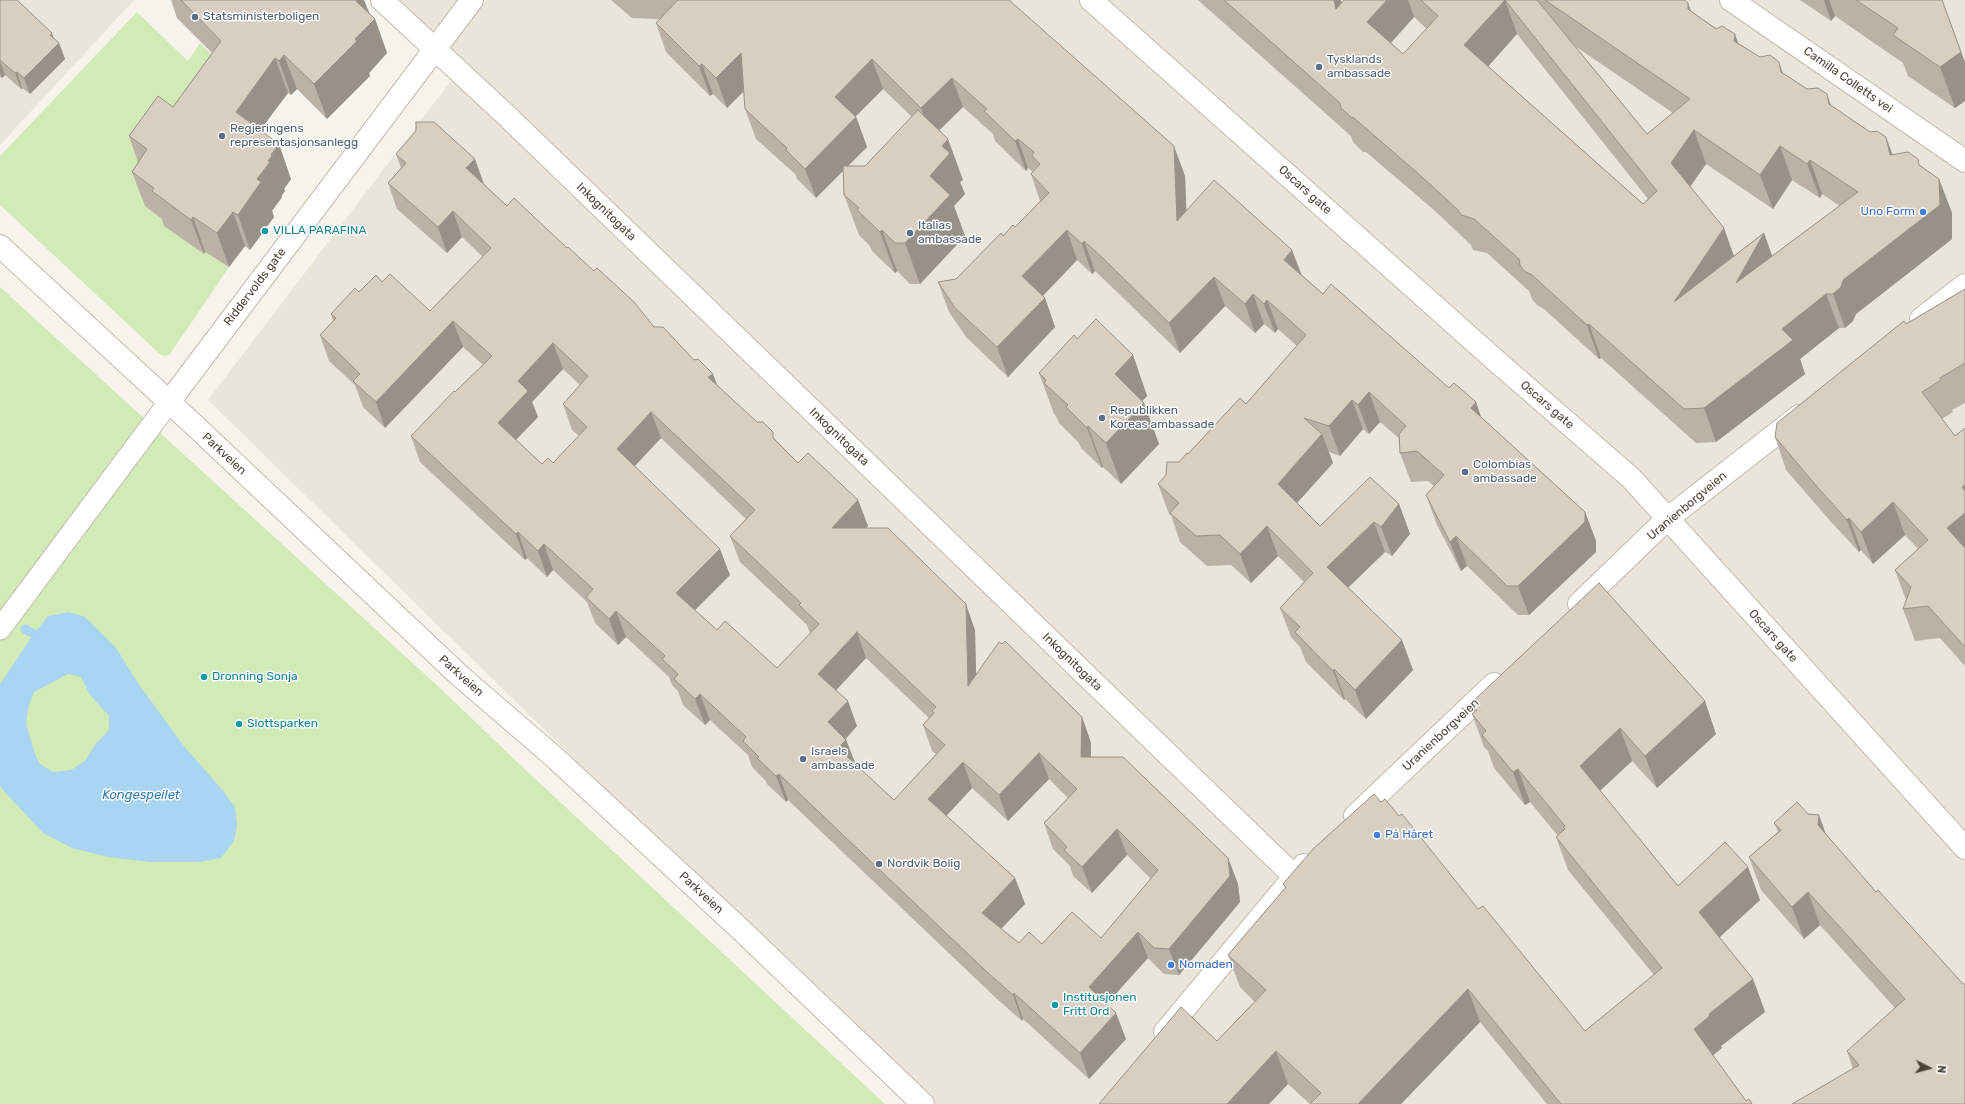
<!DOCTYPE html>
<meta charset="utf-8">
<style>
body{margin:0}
#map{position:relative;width:1965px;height:1104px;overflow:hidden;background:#f6f3ec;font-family:Rubik,sans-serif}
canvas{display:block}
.north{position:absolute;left:1909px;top:1048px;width:40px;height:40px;-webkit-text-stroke:3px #fff;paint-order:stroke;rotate:96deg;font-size:11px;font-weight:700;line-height:16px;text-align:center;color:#4b4439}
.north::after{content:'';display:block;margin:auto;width:14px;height:18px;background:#4b4439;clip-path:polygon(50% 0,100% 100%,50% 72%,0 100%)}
</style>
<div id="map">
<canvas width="1965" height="1104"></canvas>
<div class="north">N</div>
</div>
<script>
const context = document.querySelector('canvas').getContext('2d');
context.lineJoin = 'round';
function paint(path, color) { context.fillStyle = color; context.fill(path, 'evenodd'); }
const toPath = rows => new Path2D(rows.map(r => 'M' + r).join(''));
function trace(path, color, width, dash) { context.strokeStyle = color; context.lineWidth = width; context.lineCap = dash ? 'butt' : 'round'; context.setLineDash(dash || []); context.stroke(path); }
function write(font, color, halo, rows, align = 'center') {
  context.font = font + ' Rubik,sans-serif'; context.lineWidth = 3; context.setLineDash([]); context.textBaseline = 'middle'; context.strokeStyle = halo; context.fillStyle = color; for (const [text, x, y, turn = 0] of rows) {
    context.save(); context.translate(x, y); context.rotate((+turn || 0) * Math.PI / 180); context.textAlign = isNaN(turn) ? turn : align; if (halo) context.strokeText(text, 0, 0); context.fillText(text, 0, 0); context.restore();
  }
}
const residential = toPath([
 [0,0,134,0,0,145],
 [396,0,1965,0,1965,1104,926,1104,208,400,463,65]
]);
const green = toPath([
 [137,12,188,61,200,43,233,76,145,206,167,222,165,226,204,254,205,252,229,267,170,354,166,356,161,355,0,205,0,156],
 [0,287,440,688,515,760,885,1104,0,1104]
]);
const water = toPath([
 [69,612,85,617,116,648,140,686,183,745,224,792,235,807,237,825,234,841,221,858,199,862,151,862,108,857,72,848,43,833,2,789,0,785,0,684,34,634,48,616],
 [68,674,81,677,90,695,109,716,109,730,94,746,85,761,71,770,53,772,40,764,35,754,26,724,28,708,34,692]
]);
const stream = toPath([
 [25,629,34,634]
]);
const pedestrian = toPath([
 [0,629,169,402]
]);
const minor = toPath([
 [382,0,507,116,1294,876],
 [1091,0,1494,359,1631,478,1965,848],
 [169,402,472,0]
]);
const tertiary = toPath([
 [1731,0,1965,161],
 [0,246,193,424,460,676,553,756,739,928,923,1104],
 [1921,319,1965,285],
 [1579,604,1667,519,1799,416],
 [1355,816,1494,684],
 [1165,1032,1304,865]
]);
const wall = toPath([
 [0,0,54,38,59,43,65,59,30,94,22,88,21,89,5,75,2,78,0,77],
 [171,0,364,0,370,14,375,19,387,53,369,73,370,76,327,119,297,89,291,95,288,93,260,130,291,179,284,189,285,191,282,195,282,197,272,211,274,217,250,250,245,246,229,267,205,252,204,254,164,226,162,219,145,206,132,172,138,162,129,136,173,107,212,53,177,18],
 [611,0,1009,0,1185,176,1186,211,1292,250,1302,275,1323,294,1449,388,1476,402,1481,417,1585,512,1596,541,1596,552,1529,615,1518,615,1467,566,1461,571,1437,525,1426,495,1434,486,1428,481,1411,482,1400,453,1400,439,1380,422,1369,434,1363,429,1340,456,1329,452,1333,463,1297,503,1320,526,1399,504,1410,534,1392,556,1385,552,1348,588,1413,670,1366,719,1345,699,1344,700,1306,662,1300,647,1291,637,1280,608,1304,582,1278,556,1251,583,1231,565,1207,566,1180,542,1171,515,1169,514,1158,484,1179,462,1246,404,1297,346,1278,329,1275,333,1264,324,1255,333,1225,306,1180,353,1116,291,1095,271,1092,274,1077,260,1043,296,1045,298,1055,327,1008,377,966,337,949,312,938,282,956,279,1003,236,1015,227,1040,201,1031,174,1033,172,1028,168,1026,171,995,141,993,134,963,107,939,131,963,180,960,182,965,194,954,206,965,236,920,284,910,284,897,271,895,273,872,251,870,246,859,235,844,195,844,170,816,198,797,179,795,174,756,139,745,109,744,91,727,108,713,94,710,96,666,52,656,23,659,19,632,18],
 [883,89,912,117,865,166,848,166,867,147,856,116],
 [1198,0,1341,0,1341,3,1344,0,1684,0,1692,12,1831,105,1892,154,1921,166,1939,179,1952,213,1952,239,1856,314,1853,321,1845,328,1839,328,1800,359,1805,374,1716,442,1696,443,1601,358,1599,359,1544,309,1537,305,1532,299,1529,291,1487,253,1473,250,1471,245,1434,210,1366,152,1363,152,1353,142,1351,136],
 [1414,17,1427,29,1403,54,1391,43],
 [1517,34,1648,199,1643,204,1488,66],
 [1575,46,1673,113,1647,134],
 [1706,164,1773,209,1792,180,1820,198,1822,194,1840,206,1772,256,1764,233,1734,256,1690,187],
 [1800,0,1942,0,1965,62,1965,101,1955,108,1908,76,1903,63,1835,16,1831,21],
 [396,154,484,184,507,206,567,248,654,327,776,440,798,463,858,500,868,526,865,528,975,630,976,674,1082,717,1091,743,1091,757,1228,858,1238,884,1240,902,1179,975,1164,974,1148,958,1107,1004,1126,1039,1089,1079,1023,1019,1022,1021,996,998,788,800,786,802,767,784,765,780,752,767,748,755,710,720,705,725,683,705,678,691,672,685,669,677,626,637,618,645,595,623,587,602,553,570,547,577,527,558,525,560,420,462,411,436,483,365,463,347,385,428,363,407,355,385,329,361,320,335,333,321,331,314,359,292,382,282,430,311,483,257,462,237,447,253,397,209,388,183,401,168],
 [563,369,580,385,563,404,572,430,579,436,553,463,542,464,516,440,538,417,532,402],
 [661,438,746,519,730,536,740,562,807,625,809,631,811,633,777,668,717,630,695,610,730,575,635,466],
 [866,658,929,718,923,725,932,751,936,754,894,800,855,764,846,739,857,726,836,690],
 [1049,779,1068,798,1044,823,1053,849,1070,866,1073,876,1092,893,1127,855,1151,879,1101,938,1042,944,1019,943,1001,929,1025,904,1015,878,946,816,972,788,1008,821],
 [1965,289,1965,403,1952,410,1953,412,1942,419,1955,436,1965,428,1965,666,1940,638,1915,641,1903,609,1906,600,1895,570,1918,549,1905,535,1873,564,1861,550,1859,552,1832,523,1786,470,1775,437,1906,324],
 [1077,339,1133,355,1147,396,1142,401,1144,403,1159,444,1121,484,1103,467,1102,468,1081,448,1079,443,1059,423,1056,416,1054,414,1039,373],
 [1471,703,1716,734,1657,788,1632,761,1600,791,1678,886,1748,867,1760,900,1719,938,1753,979,1765,1012,1721,1046,1722,1048,1713,1055,1746,1101,1752,1104,1547,1104,1480,1022,1401,1104,1310,1104,1288,1084,1269,1104,1099,1104,1217,1041,1255,1002,1240,987,1228,955,1285,888,1283,884,1478,909,1585,1031,1654,975,1568,870,1556,837,1558,836,1530,802,1525,805,1494,768,1488,751,1484,747,1472,714,1474,712],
 [1774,823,1826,834,1876,892,1963,984,1965,1104,1853,1069,1847,1051,1895,1008,1820,925,1804,939,1761,890,1749,857,1778,832]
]);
const shadedWall = toPath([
 [357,0,364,0,372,21,375,19,387,53,369,73,370,76,327,119,314,84,355,39,356,1],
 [1334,0,1341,0,1348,43,1336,9],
 [1387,0,1408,0,1414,17,1379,56,1367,22],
 [1505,0,1517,34,1477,79,1464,45],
 [1824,0,1829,0,1835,16,1831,21],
 [1688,3,1701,37,1688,9],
 [52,33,56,46,59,43,65,59,30,94,24,78,50,35],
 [1735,34,1747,68,1734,41],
 [1961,52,1965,62,1965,101,1955,108,1940,67],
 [741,53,752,83,727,108,716,78],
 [284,55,297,89,291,95,279,61],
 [275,58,288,93,248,146,236,112],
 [872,59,883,89,846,126,835,97],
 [0,61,5,75,2,78,0,73],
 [1779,62,1791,96,1781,72],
 [702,64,713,94,710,96,699,66],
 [17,72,22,88,21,89,15,73],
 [952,78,963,107,932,137,921,108],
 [1827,94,1839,128,1829,104],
 [856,117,867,147,816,198,805,169],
 [1694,130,1706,164,1683,197,1671,163],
 [1886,137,1899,172,1890,155],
 [948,139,963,180,960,182,965,194,954,206,965,236,920,284,905,243,942,146],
 [1018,139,1028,168,1026,171,1015,141],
 [279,144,291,179,284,189,285,191,282,195,282,197,272,211,274,217,250,250,238,215,257,179,268,161,271,155],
 [1174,146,1185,176,1188,250,1177,221],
 [1780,146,1792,180,1773,209,1760,175],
 [475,159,484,184,466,168],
 [1810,160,1822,194,1820,198,1807,164],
 [1939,179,1952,213,1952,239,1856,314,1853,321,1845,328,1833,294,1843,280],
 [453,211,462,237,447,253,438,227],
 [233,212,245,246,229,267,217,233],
 [193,217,205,252,204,254,191,220],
 [1724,228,1736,262,1674,302],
 [882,230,897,271,895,273,880,232],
 [1067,230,1077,260,1033,306,1022,276],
 [1764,233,1776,267,1736,283],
 [1084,241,1095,271,1092,274,1082,244],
 [1292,250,1303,280,1284,260],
 [1214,277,1225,306,1180,353,1169,323],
 [1253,294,1264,324,1255,333,1245,304],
 [1826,294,1839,328,1800,359,1805,374,1716,442,1704,408,1782,329],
 [1045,298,1055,327,1008,377,997,347],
 [1267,300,1278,329,1275,333,1264,304],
 [453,321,463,347,385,428,376,402],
 [1589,324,1601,358,1599,359,1587,325],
 [553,343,563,369,532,402,538,417,507,449,498,423,518,381],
 [1133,355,1147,396,1129,415,1115,374],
 [713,374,723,400,708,377],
 [1369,392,1380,422,1369,434,1358,405],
 [1352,400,1363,429,1340,456,1329,426],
 [1476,402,1486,432,1471,408],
 [1144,403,1159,444,1121,484,1106,443],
 [651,412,661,438,627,474,617,449],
 [1088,426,1103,467,1102,468,1087,428],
 [1322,434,1333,463,1288,513,1278,484],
 [1965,485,1965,496,1962,487],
 [858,500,868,526,841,554,832,528],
 [1893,502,1905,535,1873,564,1861,532],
 [1399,504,1410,534,1392,556,1381,527],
 [1585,512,1596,541,1596,552,1529,615,1518,586],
 [1965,513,1965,556,1947,528],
 [1849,518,1861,550,1859,552,1847,520],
 [1374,522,1385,552,1338,597,1327,567],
 [1267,526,1278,556,1251,583,1240,554],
 [518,532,527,558,525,560,516,534],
 [1456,536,1467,566,1461,571,1450,542],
 [544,544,553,570,547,577,538,551],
 [720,549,730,575,686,619,676,593],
 [966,604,975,630,977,712,968,686],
 [616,611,626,637,618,645,609,619],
 [857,632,866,658,828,699,818,674],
 [1402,640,1413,670,1366,719,1355,690],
 [1334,669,1345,699,1344,700,1333,671],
 [700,694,710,720,705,725,695,699],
 [848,701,857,726,837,748,828,722],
 [1705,701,1716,734,1657,788,1645,756],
 [1082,717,1091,743,1090,783,1081,757],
 [1620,728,1632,761,1592,798,1580,766],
 [846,740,856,765,838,748],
 [1039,753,1049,779,1008,821,999,795],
 [963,762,972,788,938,825,928,799],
 [1518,769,1530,802,1525,805,1513,772],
 [779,774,788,800,786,802,776,776],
 [1819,815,1831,848,1818,825],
 [1117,829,1127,855,1092,893,1082,867],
 [1228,858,1238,884,1240,902,1179,975,1169,949],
 [1748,867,1760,900,1711,945,1699,912],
 [1015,878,1025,904,991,939,982,913],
 [1808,892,1820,925,1804,939,1792,907],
 [1138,932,1148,958,1098,1013,1089,987],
 [1753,979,1765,1012,1721,1046,1722,1048,1706,1061,1694,1029,1709,1014],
 [1468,989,1480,1022,1401,1104,1358,1104],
 [1014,993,1023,1019,1022,1021,1013,995],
 [1116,1013,1126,1039,1089,1079,1080,1053],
 [1276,1051,1288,1084,1269,1104,1226,1104]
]);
const building = toPath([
 [0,0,17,0,52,33,50,35,59,43,24,78,17,72,15,73,0,60,0,0],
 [181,0,357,0,356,1,375,19,355,39,357,41,314,84,284,55,279,61,275,58,236,112,279,144,271,155,272,156,268,161,270,162,257,179,261,182,238,215,233,212,217,233,193,217,191,220,152,191,154,188,132,172,147,149,129,136,158,96,173,107,221,41,181,0],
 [678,0,1009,0,1174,146,1177,221,1214,180,1292,250,1284,260,1323,294,1331,284,1449,388,1454,383,1476,402,1471,408,1585,512,1585,522,1518,586,1507,586,1456,536,1450,542,1426,495,1444,475,1417,451,1400,453,1399,434,1406,426,1369,392,1358,405,1352,400,1329,426,1304,418,1322,434,1278,484,1320,526,1370,477,1399,504,1381,527,1374,522,1327,567,1402,640,1355,690,1334,669,1333,671,1295,632,1300,627,1280,608,1313,573,1267,526,1240,554,1220,535,1196,536,1170,513,1179,503,1158,484,1166,475,1167,462,1179,462,1187,453,1188,454,1240,398,1246,404,1306,335,1267,300,1264,304,1253,294,1245,304,1214,277,1169,323,1106,261,1084,241,1082,244,1067,230,1022,276,1045,298,997,347,955,308,938,282,956,279,1001,233,1003,236,1013,225,1015,227,1049,193,1031,174,1040,164,1032,156,1034,152,1018,139,1015,141,984,111,987,109,952,78,921,108,872,59,835,97,856,117,805,169,786,150,787,148,745,109,741,53,716,78,702,64,699,66,656,23,678,0],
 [1224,0,1334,0,1336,9,1344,0,1387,0,1367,22,1403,54,1438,16,1421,0,1537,0,1647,134,1690,99,1545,0,1684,0,1688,3,1688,9,1716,29,1722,26,1735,34,1734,41,1760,57,1770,55,1779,62,1781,72,1807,89,1818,88,1827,94,1829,104,1870,132,1877,131,1886,137,1890,155,1908,152,1918,159,1919,165,1939,179,1940,205,1843,280,1841,287,1833,294,1826,294,1782,329,1793,340,1704,408,1684,409,1589,324,1587,325,1532,275,1524,271,1520,265,1519,259,1474,219,1461,215,1458,210,1421,176,1354,118,1351,117,1341,108,1340,103,1224,0],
 [1505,0,1657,191,1643,204,1464,45,1505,0],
 [1694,130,1760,175,1780,146,1807,164,1810,160,1858,192,1736,283,1764,233,1674,302,1724,228,1671,163,1694,130],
 [1856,0,1942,0,1961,52,1940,67,1893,35,1898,28,1856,0],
 [918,110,948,139,942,146,950,153,930,176,950,195,905,243,895,243,882,230,880,232,857,210,859,208,844,195,843,166,865,166,918,110],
 [416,122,434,122,475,159,466,168,507,206,514,198,567,248,568,247,594,271,597,268,634,302,654,327,663,327,694,360,698,359,713,374,708,377,757,422,763,422,773,432,773,438,798,463,808,453,858,500,832,528,888,528,966,604,968,686,999,642,1002,644,1005,641,1082,717,1081,757,1123,757,1228,858,1230,876,1169,949,1154,948,1138,932,1089,987,1116,1013,1080,1053,1014,993,1013,995,987,972,779,774,776,776,757,758,759,757,743,741,746,737,700,694,695,699,674,679,678,674,662,659,665,656,616,611,609,619,586,597,593,589,544,544,538,551,518,532,516,534,411,436,454,391,455,392,492,356,453,321,376,402,353,381,360,374,320,335,336,318,331,314,355,288,359,292,376,275,382,282,390,274,430,311,491,248,453,211,438,227,388,183,406,163,396,154,416,131,416,122],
 [553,343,588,376,563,404,587,427,553,463,548,458,542,464,498,423,528,391,518,381,553,343],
 [651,412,755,510,730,536,801,603,799,605,819,624,777,668,725,621,717,630,676,593,720,549,617,449,651,412],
 [857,632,936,707,932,711,934,713,923,725,945,745,894,800,838,748,846,740,828,722,848,701,818,674,857,632],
 [1039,753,1077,789,1044,823,1067,847,1064,850,1082,867,1117,829,1158,870,1101,938,1072,912,1042,944,1029,932,1019,943,982,913,1015,878,928,799,963,762,999,795,1039,753],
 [1965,289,1965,363,1940,378,1941,380,1922,392,1955,436,1965,428,1965,485,1962,487,1965,491,1965,513,1947,528,1965,548,1965,647,1928,606,1903,609,1911,587,1895,570,1928,540,1893,502,1861,532,1849,518,1847,520,1820,490,1775,437,1777,423,1904,321,1906,324,1965,289],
 [1096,319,1133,355,1115,374,1144,403,1106,443,1088,426,1087,428,1066,407,1068,405,1044,383,1046,380,1039,373,1074,335,1077,339,1096,319],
 [1599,583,1705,701,1645,756,1620,728,1580,766,1678,886,1725,842,1748,867,1699,912,1753,979,1709,1014,1710,1016,1694,1029,1746,1101,1749,1099,1752,1104,1561,1104,1468,989,1358,1104,1310,1104,1321,1093,1276,1051,1227,1104,1099,1104,1181,1007,1217,1041,1266,990,1228,955,1286,887,1283,884,1313,849,1374,794,1381,802,1385,799,1399,816,1402,814,1478,909,1483,906,1585,1031,1662,968,1556,837,1565,829,1563,827,1565,826,1518,769,1513,772,1482,735,1486,731,1472,714,1477,710,1471,703,1599,583],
 [1797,802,1808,814,1819,815,1818,825,1876,892,1878,890,1963,984,1965,984,1965,1104,1792,1104,1859,1065,1847,1051,1905,999,1808,892,1792,907,1749,857,1781,830,1774,823,1797,802]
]);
const markers = [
 [195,17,4,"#5c6f8a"],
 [1319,67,4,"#5c6f8a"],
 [222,136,4,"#5c6f8a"],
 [1923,212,4,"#3f7fe0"],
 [265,231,4,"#0f9aa8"],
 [910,233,4,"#5c6f8a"],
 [1102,418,4,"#5c6f8a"],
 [1465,472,4,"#5c6f8a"],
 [204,677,4,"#0f9aa8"],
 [239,724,4,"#0f9aa8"],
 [803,759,4,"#5c6f8a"],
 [1377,835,4,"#3f7fe0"],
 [879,864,4,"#5c6f8a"],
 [1171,965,4,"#3f7fe0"],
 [1055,1005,4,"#0f9aa8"]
];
const serviceNames = [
 ["Statsministerboligen",203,17],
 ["Tysklands",1327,60],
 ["ambassade",1327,74],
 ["Regjeringens",230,129],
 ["representasjonsanlegg",230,143],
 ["Italias",918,226],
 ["ambassade",918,240],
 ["Republikken",1110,411],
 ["Koreas ambassade",1110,425],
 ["Colombias",1473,465],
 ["ambassade",1473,479],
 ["Israels",811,752],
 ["ambassade",811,766],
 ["Nordvik Bolig",887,864]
];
const streetNames = [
 ["Camilla Colletts vei",1848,80,35],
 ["Oscars gate",1305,190,42],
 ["Inkognitogata",606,212,44],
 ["Riddervolds gate",255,287,-53],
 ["Oscars gate",1547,405,41],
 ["Inkognitogata",839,437,44],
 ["Parkveien",224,454,43],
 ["Uranienborgveien",1687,506,-40],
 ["Oscars gate",1773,636,48],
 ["Inkognitogata",1072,662,44],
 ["Parkveien",461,676,42],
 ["Uranienborgveien",1441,735,-43],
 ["Parkveien",701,893,43]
];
const shopNames = [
 ["Uno Form",1915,212,"right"],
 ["På Håret",1385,835],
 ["Nomaden",1179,965]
];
const cultureNames = [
 ["VILLA PARAFINA",273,231],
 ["Dronning Sonja",212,677],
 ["Slottsparken",247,724],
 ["Institusjonen",1063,998],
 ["Fritt Ord",1063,1012]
];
const waterNames = [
 ["Kongespeilet",141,795]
];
paint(residential, '#eae5da');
paint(green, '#d2eab5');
paint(water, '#a9d4f2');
trace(stream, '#a9d4f2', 9);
trace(pedestrian, '#c2bbae', 23);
trace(minor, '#c2bbae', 24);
trace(tertiary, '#c2bbae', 24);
trace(pedestrian, '#fff', 21);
trace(minor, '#fff', 22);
trace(tertiary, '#fff', 22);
paint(wall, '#bab2a6');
paint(shadedWall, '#979187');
paint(building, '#d8cfc1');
trace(building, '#979187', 1);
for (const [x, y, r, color] of markers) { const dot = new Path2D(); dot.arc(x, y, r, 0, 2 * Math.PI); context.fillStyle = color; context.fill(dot); trace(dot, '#fff', 1.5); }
write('12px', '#4e5e75', '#fff', serviceNames, 'left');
write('12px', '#4b4439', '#fff', streetNames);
write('12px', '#366cbe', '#fff', shopNames, 'left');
write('12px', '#0d838f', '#fff', cultureNames, 'left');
write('italic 13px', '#2e7ab2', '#fff', waterNames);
</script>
